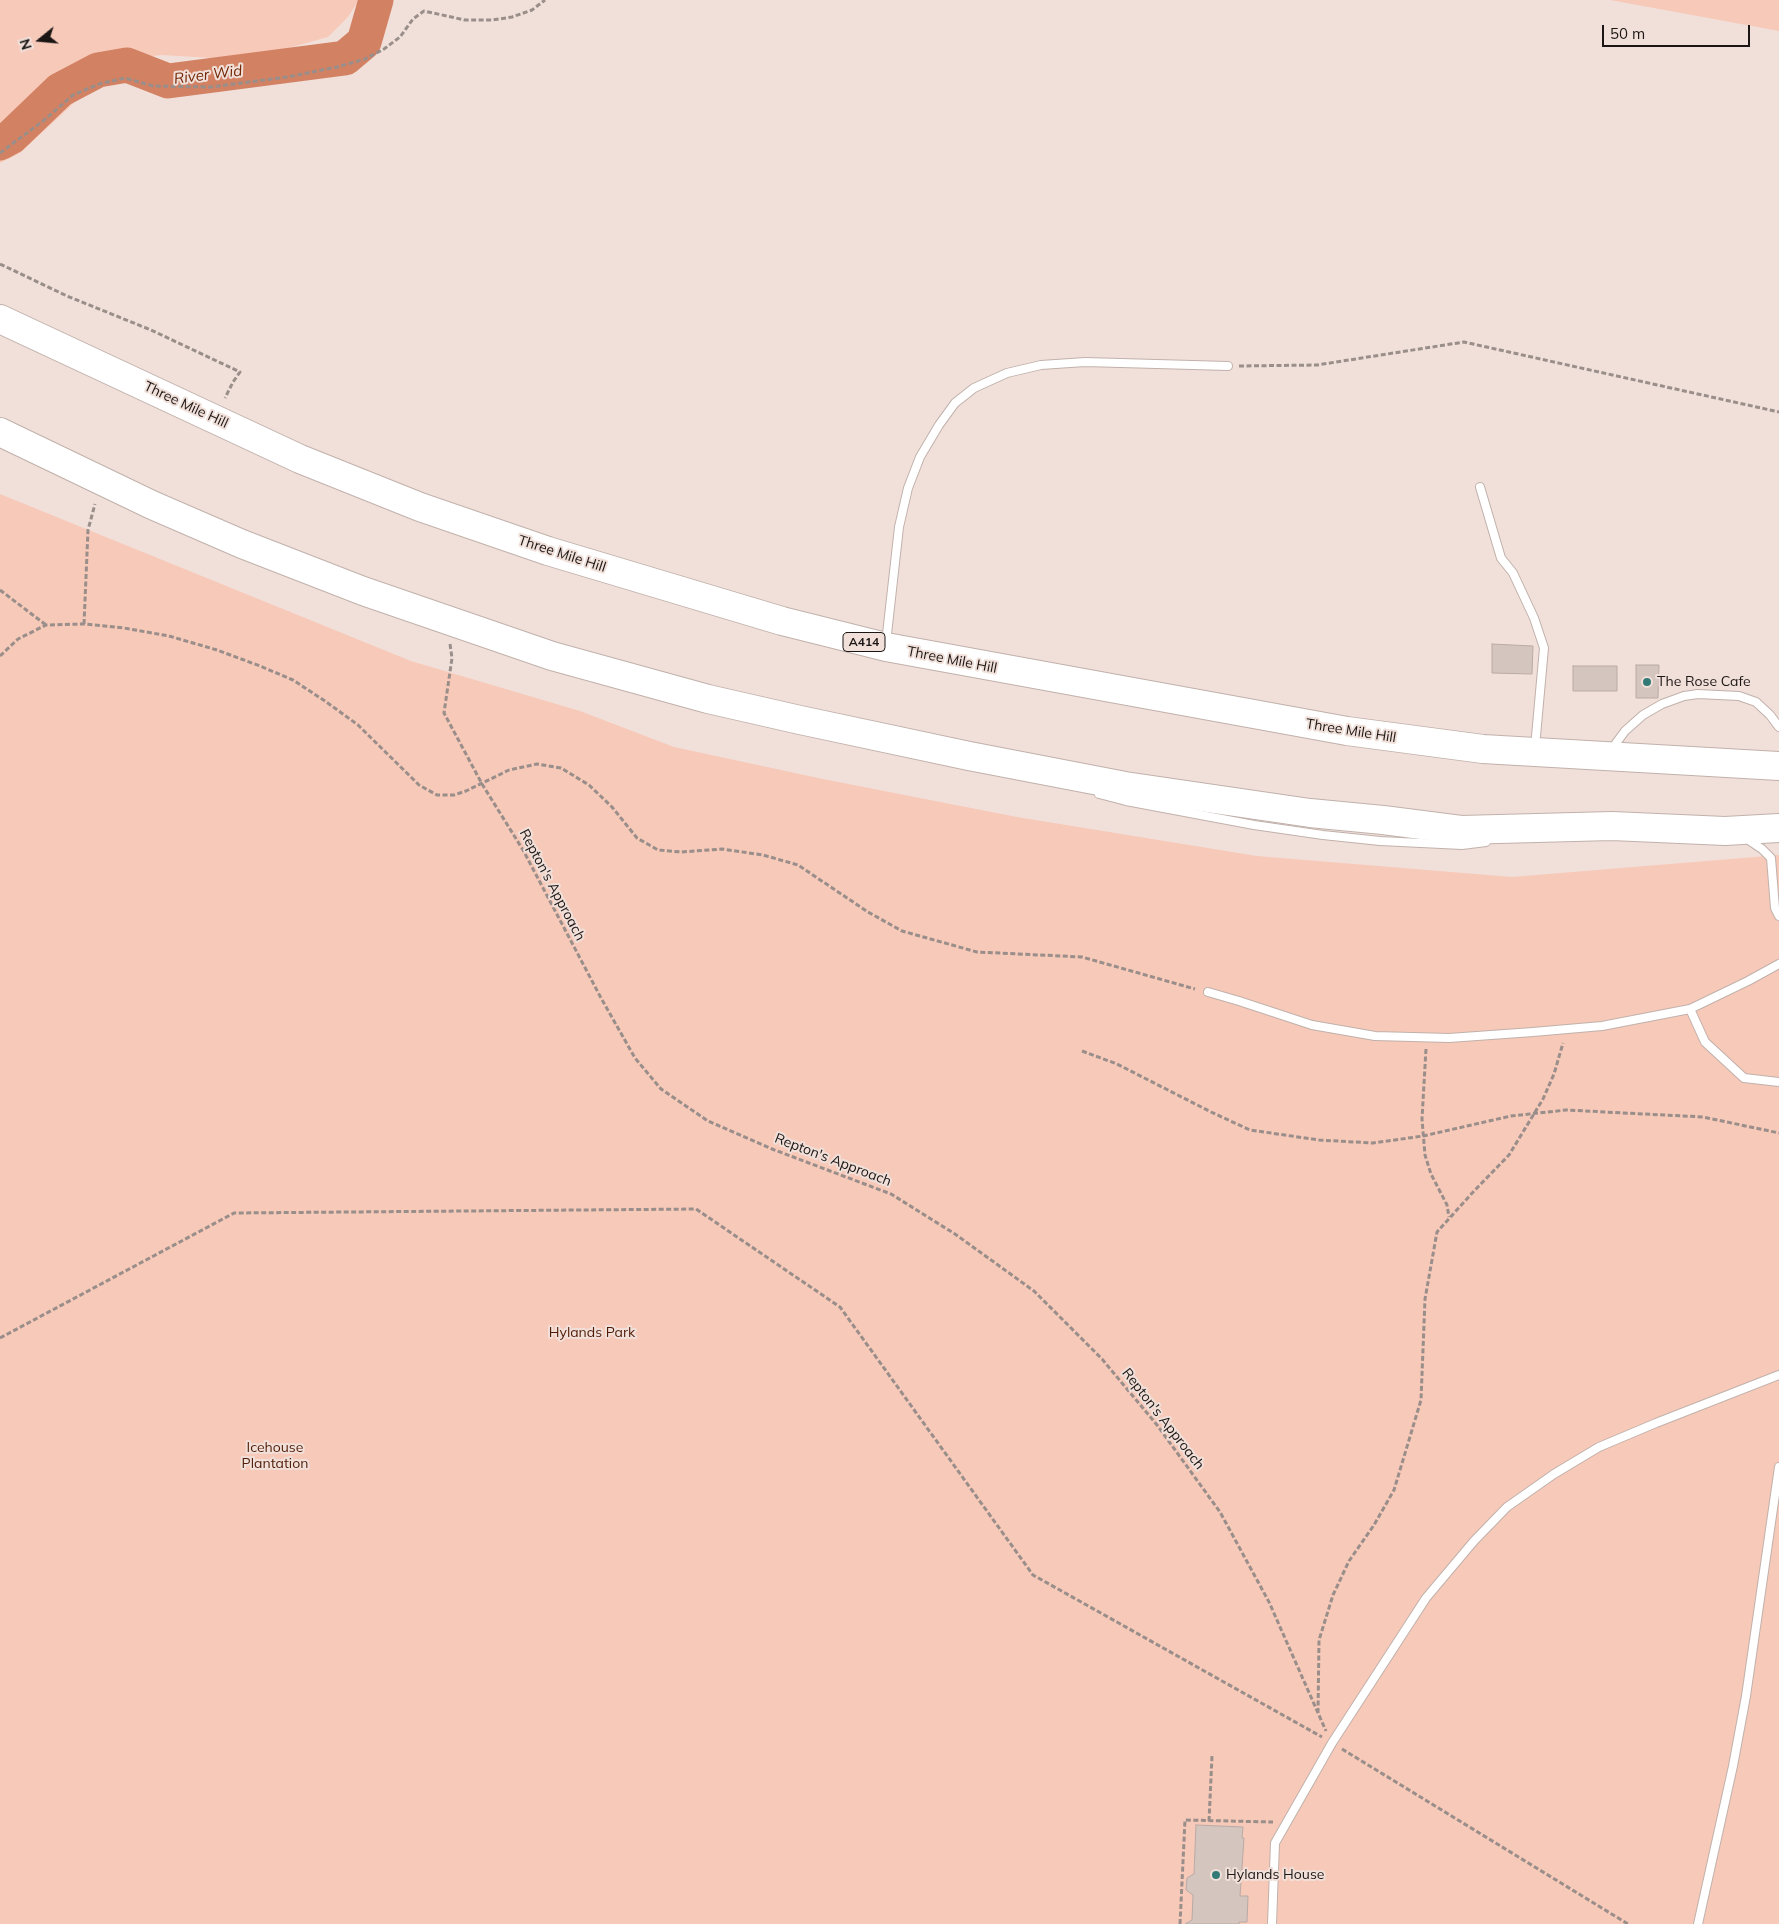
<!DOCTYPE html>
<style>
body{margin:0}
#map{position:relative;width:1779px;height:1924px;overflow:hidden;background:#f1e0da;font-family:Mulish,sans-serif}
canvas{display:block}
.north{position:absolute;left:15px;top:15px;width:50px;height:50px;-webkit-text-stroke:4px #f1e0da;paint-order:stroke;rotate:253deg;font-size:14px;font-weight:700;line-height:20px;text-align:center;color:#1b1614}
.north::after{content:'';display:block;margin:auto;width:18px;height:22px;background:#1b1614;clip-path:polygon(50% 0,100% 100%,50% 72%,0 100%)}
.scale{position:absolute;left:1602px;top:25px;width:148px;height:22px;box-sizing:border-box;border:2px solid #1b1614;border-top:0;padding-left:6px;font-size:15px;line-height:18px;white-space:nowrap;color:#1b1614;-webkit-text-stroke:4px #f1e0da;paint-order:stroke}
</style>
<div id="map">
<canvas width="1779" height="1924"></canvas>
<div class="north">N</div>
<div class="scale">50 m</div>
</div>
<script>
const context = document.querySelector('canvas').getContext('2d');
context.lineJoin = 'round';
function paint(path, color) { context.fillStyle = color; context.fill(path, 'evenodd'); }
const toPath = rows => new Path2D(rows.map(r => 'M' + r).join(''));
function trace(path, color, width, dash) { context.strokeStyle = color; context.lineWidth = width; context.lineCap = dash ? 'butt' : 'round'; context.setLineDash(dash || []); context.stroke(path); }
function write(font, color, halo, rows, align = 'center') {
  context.font = font + ' Mulish,sans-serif'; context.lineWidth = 4; context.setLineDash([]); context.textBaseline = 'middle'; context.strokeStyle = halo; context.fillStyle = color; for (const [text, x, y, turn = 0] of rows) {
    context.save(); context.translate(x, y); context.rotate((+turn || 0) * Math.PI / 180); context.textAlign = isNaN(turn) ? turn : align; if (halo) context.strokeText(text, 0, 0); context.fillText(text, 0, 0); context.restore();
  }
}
const green = toPath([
 [0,0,359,0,348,17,328,37,285,49,212,58,162,55,117,60,75,102,20,153,0,163],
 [1610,0,1779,0,1779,31],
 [0,494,411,661,580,711,674,747,823,779,1017,817,1257,856,1512,877,1779,855,1779,1924,0,1924]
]);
const river = toPath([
 [0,143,11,137,60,90,98,70,127,65,168,81,345,58,364,42,376,0]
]);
const building = toPath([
 [1492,644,1533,646,1532,674,1492,673,1492,644],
 [1636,665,1659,665,1658,698,1636,698,1636,665],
 [1573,666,1617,666,1617,691,1573,691,1573,666],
 [1196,1825,1243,1827,1242,1838,1244,1838,1240,1896,1248,1896,1247,1922,1239,1922,1239,1924,1185,1924,1192,1920,1193,1895,1186,1890,1187,1878,1194,1874,1196,1825]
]);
const path = toPath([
 [0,153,43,121,73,95,99,84,125,78,153,86,211,87,287,77,337,67,365,59,384,49,400,37,413,19,424,11,465,20,492,20,512,17,532,10,545,0],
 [0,264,67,296,151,330,240,372,233,382,225,398],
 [1239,366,1317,365,1464,342,1779,412],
 [0,590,46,625],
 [84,624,88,530,95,504],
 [450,644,452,658,444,713,482,784,523,850,601,998,635,1058,661,1089,708,1121,772,1149,891,1194,955,1234,1034,1291,1102,1359,1157,1425,1220,1512,1269,1602,1326,1731],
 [0,656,18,639,46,625,84,624,124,628,169,636,217,650,260,666,293,680,325,701,358,725,419,785,437,795,454,795,466,791,509,770,537,764,561,768,589,785,612,807,637,838,658,850,681,852,722,849,763,855,798,865,868,912,902,931,977,952,1082,957,1195,989],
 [1426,1049,1422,1119,1425,1155,1431,1174,1447,1205,1449,1217],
 [1082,1051,1117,1064,1211,1112,1250,1130,1319,1140,1373,1143,1423,1136,1511,1116,1566,1110,1703,1117,1779,1133],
 [0,1338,234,1213,696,1209,840,1307,1033,1575,1322,1737],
 [1318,1713,1319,1640,1333,1595,1349,1561,1374,1525,1394,1490,1421,1400,1425,1299,1437,1232,1474,1191,1509,1155,1543,1099,1554,1074,1563,1043],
 [1342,1749,1628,1924],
 [1209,1821,1212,1756],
 [1180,1924,1185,1820,1273,1822]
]);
const lane = toPath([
 [1480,487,1501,558,1513,573,1534,618,1544,648,1535,747],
 [886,643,899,527,908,488,920,457,939,425,955,403,974,388,1007,373,1041,365,1085,362,1228,366],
 [1611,750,1625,731,1643,715,1662,704,1684,696,1698,694,1739,696,1756,702,1770,715,1779,727],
 [1099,794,1126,801,1254,825,1323,835,1380,841,1462,845,1486,842],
 [1747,839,1762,849,1771,858,1775,908,1779,916],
 [1208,992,1239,1001,1312,1025,1375,1036,1449,1038,1533,1032,1602,1026,1690,1009,1748,981,1779,964],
 [1690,1009,1705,1042,1744,1078,1779,1082],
 [1272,1924,1275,1843,1332,1743,1426,1598,1474,1541,1507,1507,1554,1474,1599,1447,1656,1423,1779,1375],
 [1698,1924,1733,1766,1746,1696,1779,1467]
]);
const highway = toPath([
 [0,319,300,459,420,507,548,551,782,621,886,647,1347,731,1483,749,1779,766],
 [0,432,152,505,242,544,363,591,552,656,708,699,800,720,969,756,1125,786,1310,813,1383,820,1461,830,1612,826,1725,831,1779,828]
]);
const markers = [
 [1647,682,5,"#317a76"],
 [1216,1875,5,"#317a76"]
];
const shields = [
 [864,642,42]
];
const shieldNames = [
 ["A414",864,642]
];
const streetNames = [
 ["Three Mile Hill",186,405,25],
 ["Three Mile Hill",562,554,18],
 ["Three Mile Hill",952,660,11],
 ["Three Mile Hill",1351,731,9],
 ["Repton's Approach",552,885,62],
 ["Repton's Approach",833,1160,21],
 ["Repton's Approach",1163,1419,52]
];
const poiNames = [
 ["The Rose Cafe",1657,682],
 ["Hylands House",1226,1875]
];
const parkNames = [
 ["Hylands Park",592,1333],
 ["Icehouse",275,1448],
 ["Plantation",275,1464]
];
const waterNames = [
 ["River Wid",208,75,-7]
];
paint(green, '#f7c9b9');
trace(river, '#d28163', 35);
paint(building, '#d5c5bf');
trace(building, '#baaaa5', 1);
trace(lane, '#c1b1ab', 10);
trace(highway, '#c1b1ab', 30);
trace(path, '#9a8e8a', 3, [5, 2.5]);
trace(lane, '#fff', 8);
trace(highway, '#fff', 28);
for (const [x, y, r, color] of markers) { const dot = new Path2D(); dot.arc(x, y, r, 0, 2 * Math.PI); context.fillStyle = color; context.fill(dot); trace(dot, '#f1e0da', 2); }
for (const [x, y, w] of shields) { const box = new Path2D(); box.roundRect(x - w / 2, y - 9.5, w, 19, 4); context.fillStyle = '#f1e0da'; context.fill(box); trace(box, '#1b1614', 1); }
write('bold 12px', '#1b1614', null, shieldNames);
write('14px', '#1b1614', '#f1e0da', streetNames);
write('14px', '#1b1614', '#f1e0da', poiNames, 'left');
write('14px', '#501c06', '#f1e0da', parkNames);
write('italic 15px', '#702604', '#f1e0da', waterNames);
</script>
